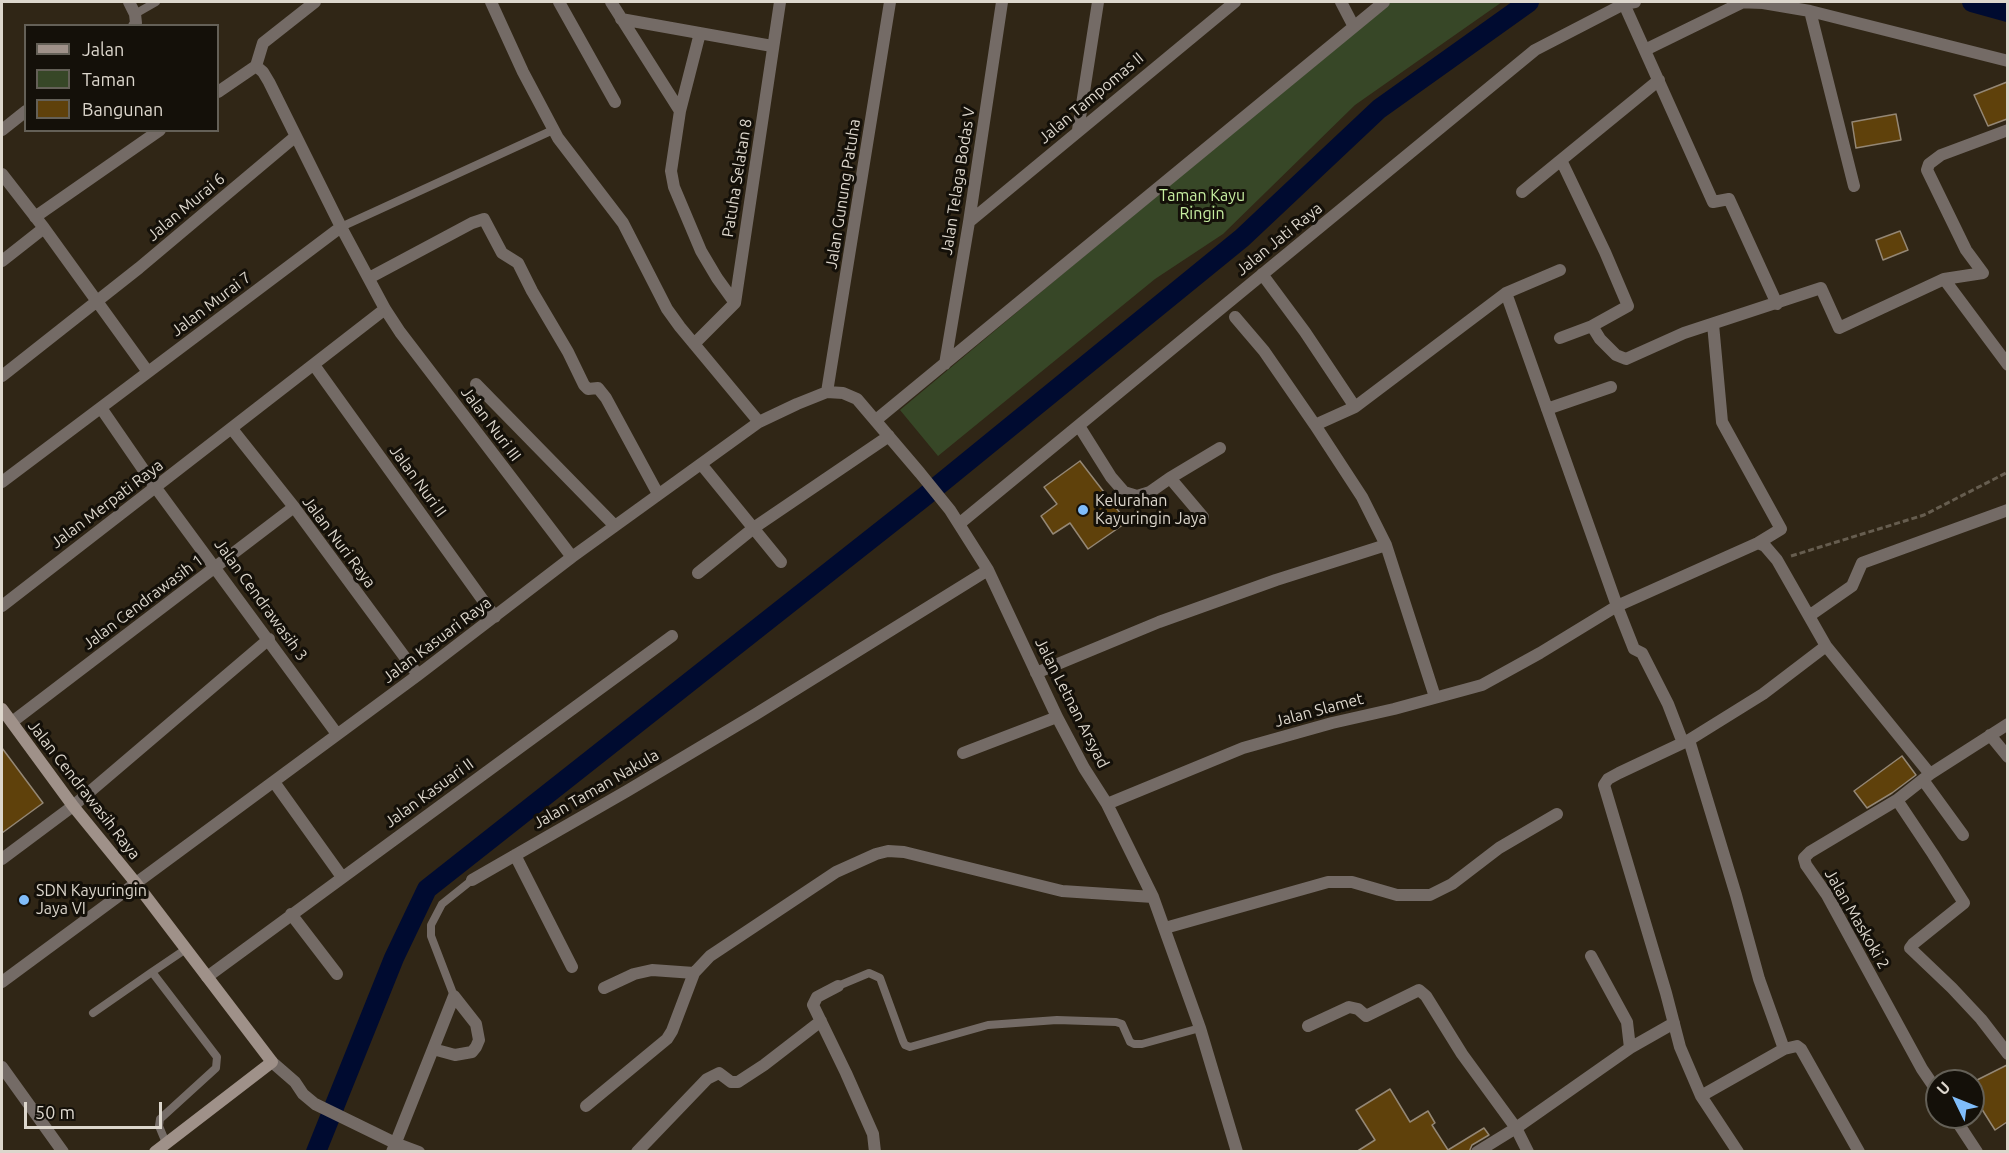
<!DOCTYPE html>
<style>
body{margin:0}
#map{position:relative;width:2009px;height:1153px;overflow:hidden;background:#302616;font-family:Ubuntu,sans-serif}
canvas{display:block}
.frame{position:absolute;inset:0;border:3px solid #ddd7cd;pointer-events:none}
.legend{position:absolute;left:24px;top:24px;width:195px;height:108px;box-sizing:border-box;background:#141009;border:2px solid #646057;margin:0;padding:8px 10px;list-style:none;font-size:18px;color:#ddd7cd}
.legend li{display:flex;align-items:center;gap:12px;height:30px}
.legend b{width:30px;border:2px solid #646057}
.north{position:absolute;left:1925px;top:1069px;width:60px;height:60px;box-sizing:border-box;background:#141009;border:2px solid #646057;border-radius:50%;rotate:313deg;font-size:16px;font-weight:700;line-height:24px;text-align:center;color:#ddd7cd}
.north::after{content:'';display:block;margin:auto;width:21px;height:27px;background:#80bdfa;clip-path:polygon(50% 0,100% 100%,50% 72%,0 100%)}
.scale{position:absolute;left:24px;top:1102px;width:138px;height:27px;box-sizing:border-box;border:3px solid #ddd7cd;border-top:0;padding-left:8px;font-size:18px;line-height:21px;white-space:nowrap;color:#ddd7cd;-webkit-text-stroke:4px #141009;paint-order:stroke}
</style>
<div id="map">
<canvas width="2009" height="1153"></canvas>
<div class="frame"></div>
<ul class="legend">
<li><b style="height:8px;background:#9f9189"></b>Jalan</li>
<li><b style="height:16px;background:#374727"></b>Taman</li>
<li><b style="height:16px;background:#5f410b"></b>Bangunan</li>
</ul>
<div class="north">U</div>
<div class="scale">50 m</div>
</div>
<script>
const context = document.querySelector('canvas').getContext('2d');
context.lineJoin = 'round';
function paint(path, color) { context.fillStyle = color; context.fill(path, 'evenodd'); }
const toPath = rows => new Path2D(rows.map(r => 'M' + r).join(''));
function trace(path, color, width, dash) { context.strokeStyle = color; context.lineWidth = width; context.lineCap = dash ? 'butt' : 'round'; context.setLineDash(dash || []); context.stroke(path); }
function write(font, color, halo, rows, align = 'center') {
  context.font = font + ' Ubuntu,sans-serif'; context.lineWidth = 6; context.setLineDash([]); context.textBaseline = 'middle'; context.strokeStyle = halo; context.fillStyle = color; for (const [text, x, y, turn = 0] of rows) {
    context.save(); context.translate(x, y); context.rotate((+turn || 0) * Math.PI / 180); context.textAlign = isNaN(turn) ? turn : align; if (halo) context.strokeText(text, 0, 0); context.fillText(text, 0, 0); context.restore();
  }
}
const green = toPath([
 [1390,2,1502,2,1355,105,1223,234,1155,279,938,456,900,410,1364,22]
]);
const canal = toPath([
 [1972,2,2008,12],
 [316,1152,394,958,427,889,924,497,1242,238,1379,109,1529,2]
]);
const building = toPath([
 [2007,82,2007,119,1988,126,1974,95,2007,82],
 [1896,114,1901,140,1856,148,1852,122,1896,114],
 [1900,231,1908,250,1883,260,1876,240,1900,231],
 [1080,461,1127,522,1088,549,1070,523,1053,534,1041,516,1057,504,1044,487,1080,461],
 [2,748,43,803,2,833,2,748],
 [1902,756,1916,775,1892,793,1867,808,1854,791,1902,756],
 [2007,1065,2007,1122,1995,1130,1973,1095,1973,1082,2007,1065],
 [1390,1089,1410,1122,1428,1111,1435,1123,1432,1125,1448,1150,1484,1128,1489,1135,1472,1145,1469,1152,1356,1152,1375,1140,1356,1110,1390,1089]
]);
const path = toPath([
 [1791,556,1924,515,2008,472]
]);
const lane = toPath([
 [135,14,156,2],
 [341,227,553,130],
 [838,986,869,973,880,978,903,1041,905,1045,910,1047,988,1025,1057,1020,1116,1022,1122,1024,1130,1042,1134,1044,1142,1044,1200,1028],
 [454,996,431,936,431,925,442,904,472,880],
 [93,1013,152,972],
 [166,1143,159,1126,160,1119,216,1068,217,1057,152,972,186,949]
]);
const street = toPath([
 [129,2,135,14,136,23,134,26],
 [491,2,523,72,558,138,623,223,667,309,680,327,759,422],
 [559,2,615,102],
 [611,2,680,111],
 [1341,2,1353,25],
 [1735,2,1763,3,1810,11,2008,61],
 [1624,4,1713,202,1729,199,1777,304],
 [1810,11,1854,186],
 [621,19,772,46],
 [700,33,680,111,671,171,674,187,701,251,717,278,735,303],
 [1645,50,1743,2],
 [256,66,263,72,269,82,341,227,385,309,400,332,572,557],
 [256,66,263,43,315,2],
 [218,92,256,66],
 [2,130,26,111],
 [1078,130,1098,2],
 [1561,160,1605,252,1628,306,1592,326,1600,339,1616,355,1626,359,1684,333,1821,288,1839,328,1944,279,1983,273,1966,250,1927,170,1929,164,1941,155,2008,130],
 [2,174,44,228,148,372],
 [1522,192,1659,80],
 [35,217,160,130],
 [969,222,1235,2],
 [2,261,44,228],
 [1262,274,1305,332,1355,407],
 [369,278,472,223,484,219,502,253,518,263,532,291,568,352,584,385,588,389,598,388,606,398,658,494],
 [1944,279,2008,365],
 [1506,293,1617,606,1634,649,1642,653,1668,704,1683,743],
 [1235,317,1264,351,1315,425,1362,497,1386,545,1435,697],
 [1560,338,1592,326],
 [694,344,735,303,780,2],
 [945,364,969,222,1002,2],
 [314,365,495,617],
 [2,376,139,268,296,136],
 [476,384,615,526],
 [827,392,890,2],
 [101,408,156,488,337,734],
 [1547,409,1611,387],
 [876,420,1384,2],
 [1315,425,1355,407,1506,293,1560,270],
 [1079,426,1111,477,1124,492,1137,496,1150,492,1170,478,1203,517],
 [232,429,294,507,418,675],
 [701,464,781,562],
 [1170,478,1220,448],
 [2,482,341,227],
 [959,524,1535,50,1624,4,1635,2],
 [1758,543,1765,546,1777,560,1826,646,1930,774,2008,724],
 [698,573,755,527,889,436],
 [2,606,385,309],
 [1809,616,1852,586,1862,563,2008,510],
 [1036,673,1159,622,1276,580,1386,545],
 [12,722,294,507],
 [1990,735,2008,757],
 [1689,740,1736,895,1759,979,1784,1049],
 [963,753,1057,717],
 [1930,774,1897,800,1933,854,1964,903,1913,944,1910,948,1952,988,1981,1019,2008,1054],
 [1923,780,1963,835],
 [274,782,342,877],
 [1897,800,1810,852,1804,858,1806,865,1827,895,1922,1069,1937,1091],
 [1107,804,1243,748,1332,723,1394,709,1482,685,1540,653,1617,606,1758,543,1781,529,1722,422,1713,324],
 [515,855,572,967],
 [2,859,73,806,269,639],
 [472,880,627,791,756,714,988,570],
 [291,914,337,974],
 [1165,928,1328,882,1352,882,1397,895,1430,895,1452,884,1499,848,1557,814],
 [207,977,672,636],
 [2,982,418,675,572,557,759,422,797,404,827,392,843,393,857,399,920,473,950,510,988,570,1057,717,1084,768,1107,804,1153,897,1200,1028,1237,1152],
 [838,986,817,997,813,1005,846,1073,873,1134,875,1152],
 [604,988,634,974,652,970,694,973],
 [1308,1026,1349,1007,1358,1009,1366,1016,1419,990,1426,996,1462,1054,1516,1128,1528,1152],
 [1630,1048,1674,1023],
 [272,1062,295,1082,303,1094,315,1104,395,1143,419,1152],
 [2,1067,63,1152],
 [1701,1096,1784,1049,1797,1046,1801,1049,1859,1152],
 [586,1106,667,1039,672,1031,694,973,710,956,836,872,876,854,888,851,904,852,1062,891,1153,897],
 [1954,1117,1977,1152],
 [392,1152,433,1049,454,996,476,1024,479,1040,476,1047,472,1052,455,1055,433,1049],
 [637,1152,707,1079,719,1073,731,1082,738,1082,764,1065,821,1021],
 [1477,1152,1516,1128,1630,1048,1627,1022,1591,956],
 [1738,1152,1701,1096,1680,1047,1666,993,1604,785,1608,779,1619,773,1689,740,1763,694,1826,646]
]);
const secondary = toPath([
 [2,709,73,806,135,882,272,1062,155,1152]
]);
const markers = [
 [1083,510,6,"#80bdfa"],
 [24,900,6,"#80bdfa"]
];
const streetNames = [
 ["Jalan Tampomas II",1091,98,-40],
 ["Patuha Selatan 8",737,178,-81],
 ["Jalan Telaga Bodas V",958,181,-81],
 ["Jalan Gunung Patuha",843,194,-81],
 ["Jalan Murai 6",186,207,-40],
 ["Jalan Jati Raya",1279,239,-39],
 ["Jalan Murai 7",211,304,-37],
 ["Jalan Nuri III",491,424,53],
 ["Jalan Nuri II",418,481,54],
 ["Jalan Merpati Raya",107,504,-37],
 ["Jalan Nuri Raya",339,542,53],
 ["Jalan Cendrawasih 3",261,600,54],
 ["Jalan Cendrawasih 1",143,602,-37],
 ["Jalan Kasuari Raya",437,640,-37],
 ["Jalan Letnan Arsyad",1072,703,63],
 ["Jalan Slamet",1319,710,-15],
 ["Jalan Taman Nakula",596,789,-30],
 ["Jalan Cendrawasih Raya",84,790,52],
 ["Jalan Kasuari II",429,793,-36],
 ["Jalan Maskoki 2",1857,919,60]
];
const parkNames = [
 ["Taman Kayu",1202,196],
 ["Ringin",1202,214]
];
const poiNames = [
 ["Kelurahan",1095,501],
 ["Kayuringin Jaya",1095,519],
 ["SDN Kayuringin",36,891],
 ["Jaya VI",36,909]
];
paint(green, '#374727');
trace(canal, '#000b30', 20);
paint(building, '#5f410b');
trace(building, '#948775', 1.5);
trace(path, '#665d4f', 3, [6, 3]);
trace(lane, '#746b66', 8);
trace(street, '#746b66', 12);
trace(secondary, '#9f9189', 12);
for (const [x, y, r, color] of markers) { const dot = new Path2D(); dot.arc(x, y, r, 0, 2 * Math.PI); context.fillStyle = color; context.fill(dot); trace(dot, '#141009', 2); }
write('16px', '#ddd7cd', '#141009', streetNames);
write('16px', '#c6eda0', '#141009', parkNames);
write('16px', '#ddd7cd', '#141009', poiNames, 'left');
</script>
